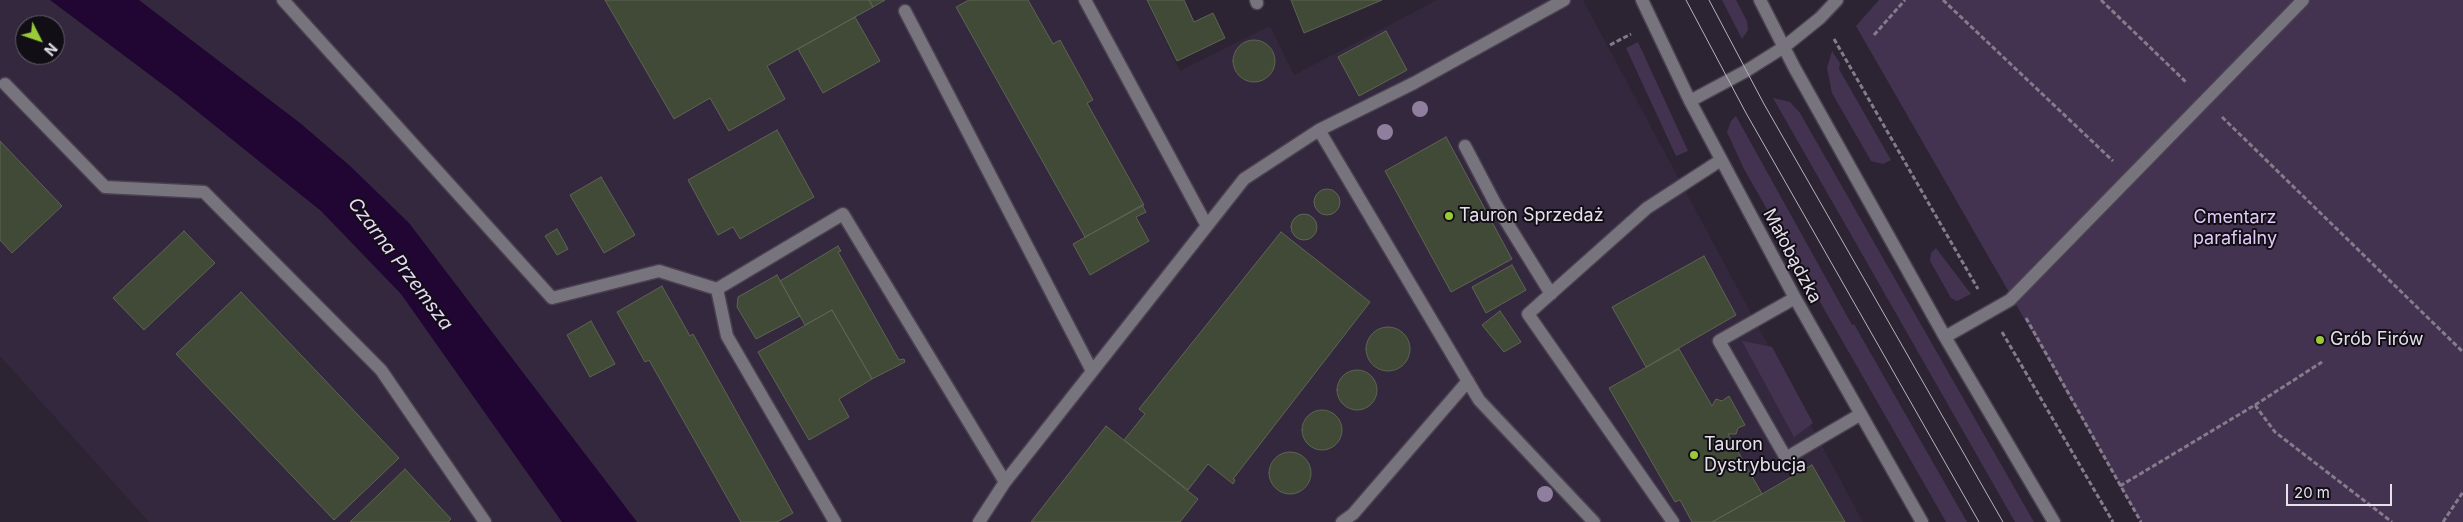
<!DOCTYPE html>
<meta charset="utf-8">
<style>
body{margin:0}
#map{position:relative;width:2463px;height:522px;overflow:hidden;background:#2c2333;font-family:Inter,sans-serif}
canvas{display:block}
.north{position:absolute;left:15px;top:15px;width:50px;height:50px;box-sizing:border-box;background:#120e16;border:1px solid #67626b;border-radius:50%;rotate:131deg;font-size:14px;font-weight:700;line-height:20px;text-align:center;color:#e6e0eb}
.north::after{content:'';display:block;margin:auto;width:18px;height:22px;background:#98cb37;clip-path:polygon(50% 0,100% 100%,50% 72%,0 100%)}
.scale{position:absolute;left:2286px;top:484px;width:106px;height:22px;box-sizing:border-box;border:2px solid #e6e0eb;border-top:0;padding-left:6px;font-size:15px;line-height:18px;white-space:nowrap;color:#e6e0eb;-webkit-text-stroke:4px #120e16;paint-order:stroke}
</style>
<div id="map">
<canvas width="2463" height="522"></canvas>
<div class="north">N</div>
<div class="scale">20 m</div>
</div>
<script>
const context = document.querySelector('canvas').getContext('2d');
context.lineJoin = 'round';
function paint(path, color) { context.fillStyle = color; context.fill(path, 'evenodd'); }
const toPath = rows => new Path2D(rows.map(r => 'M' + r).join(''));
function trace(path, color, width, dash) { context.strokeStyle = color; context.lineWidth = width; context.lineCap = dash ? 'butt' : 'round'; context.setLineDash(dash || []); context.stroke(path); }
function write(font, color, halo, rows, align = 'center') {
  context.font = font + ' Inter,sans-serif'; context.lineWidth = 4; context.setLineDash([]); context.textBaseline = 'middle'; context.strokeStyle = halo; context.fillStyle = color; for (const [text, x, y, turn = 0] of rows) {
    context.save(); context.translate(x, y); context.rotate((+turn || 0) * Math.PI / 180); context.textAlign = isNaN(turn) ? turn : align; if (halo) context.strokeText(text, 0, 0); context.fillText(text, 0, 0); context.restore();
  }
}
const built = toPath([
 [0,0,1146,0,1180,71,1270,26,1294,75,1437,0,1583,0,1863,522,149,522,0,356],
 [25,25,55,25,55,55,25,55]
]);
const green = toPath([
 [1722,0,1736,0,1747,21,1748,30,1742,39],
 [1879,0,2463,0,2463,522,2141,522,1856,26],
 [1638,42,1688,151,1676,156,1626,48],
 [1832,51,1840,63,1839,69,1891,160,1883,164,1871,161,1832,93,1827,68],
 [1773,98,1790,102,1800,113,2034,522,2015,522],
 [1736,116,1852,325,1854,324,1967,522,1946,522,1744,169,1727,132,1731,121],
 [1936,248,1971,294,1957,301,1951,298,1930,261,1931,253],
 [1742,341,1772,347,1813,423,1794,437]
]);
const water = toPath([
 [50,0,139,0,300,123,349,165,409,223,637,522,562,522,401,294,321,211,178,96]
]);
const building = toPath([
 [605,0,869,0,873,7,767,66,785,99,729,131,710,98,674,119,605,0],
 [869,0,885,0,873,7,869,0],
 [969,0,1028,0,1053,44,1060,40,1093,100,1087,103,1144,205,1085,237,956,7,969,0],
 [1147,0,1184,0,1194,22,1213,13,1225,38,1177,61,1147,0],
 [1291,0,1382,0,1304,33,1291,0],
 [855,17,880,61,823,93,798,49,855,17],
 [1386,31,1407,70,1359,96,1338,57,1386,31],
 '1233 61a21 21 0 1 1 42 0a21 21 0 1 1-42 0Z',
 [777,130,814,197,740,239,733,227,718,235,688,180,777,130],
 [1446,137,1512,259,1451,292,1385,171,1446,137],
 [0,141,62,206,12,253,0,240,0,141],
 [601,177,635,235,604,253,570,195,601,177],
 '1314 202a13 13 0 1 1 26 0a13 13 0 1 1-26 0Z',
 [1142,205,1146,212,1136,217,1149,241,1090,275,1073,244,1142,205],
 '1291 227a13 13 0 1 1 26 0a13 13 0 1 1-26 0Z',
 [557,229,568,249,557,255,545,236,557,229],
 [184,231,215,263,144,330,113,298,184,231],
 [1281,232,1370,302,1233,479,1235,480,1233,484,1208,464,1188,490,1124,440,1145,414,1139,409,1281,232],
 [838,246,841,251,838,252,899,360,904,359,905,362,872,379,832,310,805,325,780,281,838,246],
 [1704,256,1736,315,1646,367,1612,307,1704,256],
 [1512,265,1526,290,1486,313,1472,287,1512,265],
 [777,275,800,316,756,339,737,307,738,297,777,275],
 [662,286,690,336,693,334,793,513,777,522,741,522,649,360,645,362,617,312,662,286],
 [241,292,399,458,334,520,176,354,241,292],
 [832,310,872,379,839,399,849,417,809,440,758,352,832,310],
 [1500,311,1521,342,1504,352,1482,325,1500,311],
 [591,321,615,364,590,377,567,335,591,321],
 '1366 349a22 22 0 1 1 44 0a22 22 0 1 1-44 0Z',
 [1679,349,1712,406,1716,399,1722,401,1729,396,1745,425,1738,428,1736,434,1728,434,1762,494,1712,522,1692,522,1680,500,1675,502,1609,388,1679,349],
 '1337 390a20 20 0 1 1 40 0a20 20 0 1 1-40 0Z',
 '1302 430a20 20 0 1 1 40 0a20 20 0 1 1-40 0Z',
 [1106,426,1198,499,1180,522,1031,522,1106,426],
 '1269 473a21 21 0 1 1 42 0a21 21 0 1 1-42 0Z',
 [1812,465,1845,522,1712,522,1762,494,1812,465],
 [405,469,451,519,448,522,350,522,405,469]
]);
const path = toPath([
 [1943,0,2113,161],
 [2101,0,2187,83],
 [1874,35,1905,0],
 [1834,39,1978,289],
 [1610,45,1631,34],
 [2222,117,2463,352],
 [2026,318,2141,522],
 [2002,332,2113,522],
 [2255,405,2275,432,2392,522],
 [2120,486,2255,405,2322,362],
 [2443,522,2463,492]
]);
const minor = toPath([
 [283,0,552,298,659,271,717,289,727,336,835,522],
 [1085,0,1207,226],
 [1256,0,1257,3],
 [1642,0,1690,101,1795,298,1922,522],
 [1760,0,1794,67,1945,337,2054,522],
 [905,11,1092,371],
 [5,84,105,187,204,192,381,370,485,522],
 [1690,101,1746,71,1784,47,1820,18,1837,0],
 [1319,130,1479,400,1594,522],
 [1465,146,1496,205,1551,294],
 [717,289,843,214,1005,482],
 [1795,298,1719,341,1786,458,1861,414],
 [1945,337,2010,300,2303,0],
 [979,522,1005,482,1244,179,1319,130,1414,83,1564,0],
 [1342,522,1353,514,1468,381],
 [1673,522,1528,314,1647,208,1721,160]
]);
const tram = toPath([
 [1686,0,1746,113,1979,522],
 [1709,0,1764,104,2003,522]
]);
const trees = [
 [1420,109],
 [1385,132],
 [1545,494]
];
const markers = [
 [1449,216,5,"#98cb37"],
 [2320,340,5,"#98cb37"],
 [1694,455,5,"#98cb37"]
];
const poiNames = [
 ["Tauron Sprzedaż",1459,216],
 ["Grób Firów",2330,340],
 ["Tauron",1704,445],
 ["Dystrybucja",1704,466]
];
const parkNames = [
 ["Cmentarz",2235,218],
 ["parafialny",2235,239]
];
const streetNames = [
 ["Małobądzka",1792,256,62]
];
const waterNames = [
 ["Czarna Przemsza",400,264,53]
];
paint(built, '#34283e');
paint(green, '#433350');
paint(water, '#210533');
paint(building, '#414937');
trace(building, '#5d6552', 1);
trace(minor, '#4a4150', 15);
trace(path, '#847c8a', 3, [5, 2.5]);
trace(minor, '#78747d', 12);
trace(tram, '#b8b2be', 1);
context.fillStyle = '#907e9f';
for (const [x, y] of trees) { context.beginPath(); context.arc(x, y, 8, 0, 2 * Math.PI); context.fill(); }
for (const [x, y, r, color] of markers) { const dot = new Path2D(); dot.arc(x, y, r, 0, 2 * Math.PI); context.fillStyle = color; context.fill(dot); trace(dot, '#120e16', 2); }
write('18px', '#e6e0eb', '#120e16', poiNames, 'left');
write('18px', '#e1c9f8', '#120e16', parkNames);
write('18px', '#e6e0eb', '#120e16', streetNames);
write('italic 19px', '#e8d8f8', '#120e16', waterNames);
</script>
